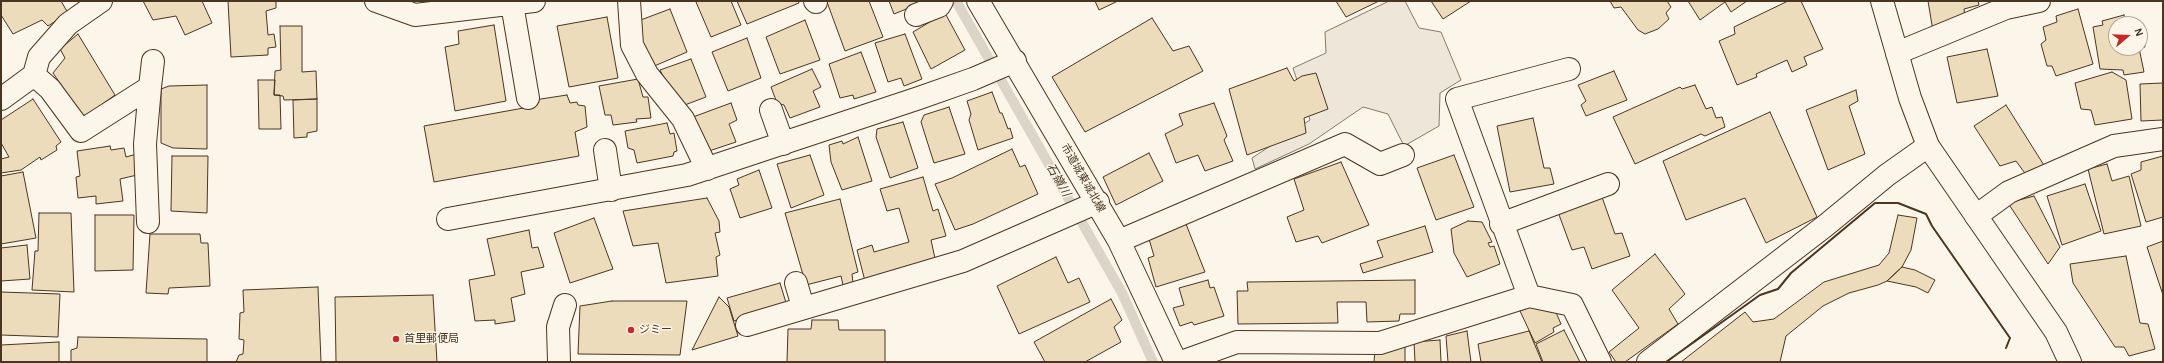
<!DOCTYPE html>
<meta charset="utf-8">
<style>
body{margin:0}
#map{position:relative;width:2164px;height:363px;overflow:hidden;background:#fbf6e9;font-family:"Alegreya Sans",sans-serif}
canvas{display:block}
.frame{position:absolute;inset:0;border:2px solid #4a3520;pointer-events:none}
.north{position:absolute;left:2108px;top:16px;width:40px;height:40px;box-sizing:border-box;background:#fbf6e9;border:1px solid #b4a999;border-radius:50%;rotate:71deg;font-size:11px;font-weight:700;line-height:16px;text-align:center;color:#4a3520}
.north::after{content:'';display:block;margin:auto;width:14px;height:18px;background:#c62828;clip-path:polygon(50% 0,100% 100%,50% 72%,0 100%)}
</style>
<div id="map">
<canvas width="2164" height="363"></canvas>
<div class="frame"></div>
<div class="north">N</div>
</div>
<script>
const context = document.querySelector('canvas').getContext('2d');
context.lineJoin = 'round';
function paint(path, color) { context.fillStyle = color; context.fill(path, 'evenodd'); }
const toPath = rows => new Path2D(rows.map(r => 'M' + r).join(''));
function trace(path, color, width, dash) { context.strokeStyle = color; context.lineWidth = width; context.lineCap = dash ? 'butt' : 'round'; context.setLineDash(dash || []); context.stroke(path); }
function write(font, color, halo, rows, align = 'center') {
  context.font = font + ' "Alegreya Sans","Noto Sans JP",sans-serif'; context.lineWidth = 3; context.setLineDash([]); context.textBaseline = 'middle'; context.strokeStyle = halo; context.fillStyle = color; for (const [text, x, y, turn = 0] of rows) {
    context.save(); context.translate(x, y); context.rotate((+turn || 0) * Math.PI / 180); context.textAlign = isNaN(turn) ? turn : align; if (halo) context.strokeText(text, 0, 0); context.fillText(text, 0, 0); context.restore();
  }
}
const green = toPath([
 [1389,1,1405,1,1419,28,1441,32,1461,80,1440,93,1439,126,1404,146,1388,114,1363,107,1309,144,1255,169,1252,158,1310,120,1293,68,1326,53,1325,32,1389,1]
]);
const stream = toPath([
 [956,1,1122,293,1153,362]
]);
const building = toPath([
 [1,1,61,1,68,13,48,26,42,20,13,34,1,15,1,1],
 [143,1,202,1,212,23,185,35,176,16,153,20,143,1],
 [228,1,276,1,276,8,266,11,268,35,274,34,276,47,268,48,268,55,231,57,228,1],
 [699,1,731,1,741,25,711,37,696,2,699,1],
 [737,1,798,1,799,3,747,24,737,1],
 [830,1,869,1,883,37,845,51,827,2,830,1],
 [889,1,926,1,894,14,889,1],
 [1095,1,1118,1,1099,10,1095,1],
 [1336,1,1379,1,1346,17,1336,1],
 [1431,1,1471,1,1443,19,1431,1],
 [1610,1,1667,1,1671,7,1666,13,1669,19,1658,29,1645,34,1638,30,1621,7,1614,8,1610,1],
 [1688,1,1747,1,1731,12,1725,2,1700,20,1688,1],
 [1788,1,1801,1,1823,49,1804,57,1807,65,1792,72,1787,60,1756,74,1757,77,1737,85,1719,41,1735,34,1734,27,1788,1],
 [1928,1,1978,1,1979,5,1964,9,1965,18,1933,31,1928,1],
 [670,9,687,52,652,67,639,33,638,21,670,9],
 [2078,9,2093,64,2056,76,2052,66,2047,66,2041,44,2046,40,2043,27,2057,22,2056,16,2078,9],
 [945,13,965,50,931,69,913,32,945,13],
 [2124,15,2126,24,2116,24,2116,48,2139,48,2144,72,2124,75,2123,70,2100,69,2093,27,2103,25,2102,21,2124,15],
 [607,17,618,78,569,87,557,26,607,17],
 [1152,18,1173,51,1189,46,1203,71,1085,132,1052,77,1152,18],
 [805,20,820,60,780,74,766,37,805,20],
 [494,25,506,101,455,111,445,47,459,44,458,31,494,25],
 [280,26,302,26,302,72,316,71,317,99,284,100,283,96,274,95,275,71,281,70,280,26],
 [2143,26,2145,47,2140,48,2140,27,2143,26],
 [78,34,115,95,86,116,81,114,53,73,65,58,60,49,78,34],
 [905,34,922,79,904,86,901,78,888,82,875,43,905,34],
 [747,38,761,78,728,91,712,52,747,38],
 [1987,49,1998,96,1957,103,1947,57,1987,49],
 [861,52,876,92,854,99,853,95,840,98,829,64,861,52],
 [691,59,706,97,682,106,673,96,660,70,691,59],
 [1287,68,1294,81,1302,76,1316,73,1328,109,1304,118,1306,133,1247,155,1229,89,1287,68],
 [812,69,821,87,813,91,820,107,790,118,784,105,777,103,771,87,812,69],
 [1614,71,1627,100,1586,116,1581,105,1586,101,1578,85,1614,71],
 [2112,72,2126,80,2132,119,2095,125,2091,110,2081,109,2075,83,2112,72],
 [638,79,643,97,648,97,651,118,636,119,637,122,613,125,611,115,605,115,599,86,638,79],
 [258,80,275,80,274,95,280,95,281,129,259,129,258,80],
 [2163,83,2163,120,2141,121,2140,84,2163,83],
 [207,85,207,149,173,148,161,143,161,89,169,86,207,85],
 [1695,85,1706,109,1712,107,1716,118,1722,117,1725,127,1705,136,1701,134,1635,164,1613,117,1680,87,1682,89,1695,85],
 [1856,90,1858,101,1849,106,1865,154,1828,170,1806,110,1856,90],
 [992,92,1000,113,1002,113,1008,129,1010,128,1013,138,978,150,969,120,971,114,967,101,992,92],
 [567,95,570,103,577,102,578,105,585,106,587,127,575,132,579,156,434,182,424,126,529,107,528,101,567,95],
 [33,99,61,142,56,146,57,150,41,160,40,157,21,170,1,173,1,159,9,157,1,143,1,120,33,99],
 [317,99,317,131,307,133,307,137,294,138,293,100,317,99],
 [731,103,737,120,729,124,736,142,709,151,693,117,731,103],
 [1214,103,1227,136,1224,140,1233,161,1205,171,1198,155,1176,163,1165,134,1183,125,1179,114,1214,103],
 [2006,105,2047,170,2027,176,2016,161,2000,166,1974,126,2006,105],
 [949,107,965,154,934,163,921,122,924,115,949,107],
 [1770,112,1817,217,1766,243,1745,198,1686,220,1663,161,1770,112],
 [1533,118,1544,168,1550,168,1554,184,1510,192,1497,126,1533,118],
 [903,122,918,168,890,178,876,137,877,129,903,122],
 [667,123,670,134,674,133,677,151,674,152,673,156,637,163,634,150,628,148,625,131,667,123],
 [858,137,872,181,842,190,831,162,829,145,842,141,843,144,858,137],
 [110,146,111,150,124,148,126,157,137,154,137,175,120,179,123,201,96,204,96,196,78,198,76,177,80,176,77,151,110,146],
 [1012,149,1020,167,1025,165,1038,194,973,224,955,230,935,184,952,178,1012,149],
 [1149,153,1163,181,1116,205,1103,177,1149,153],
 [810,155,824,195,791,208,777,164,810,155],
 [1454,155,1474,207,1436,220,1417,168,1454,155],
 [172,156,208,156,207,213,171,211,172,156],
 [2163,156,2163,217,2146,222,2131,174,2141,170,2141,162,2163,156],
 [1341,162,1369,225,1322,243,1318,236,1296,242,1287,217,1304,210,1294,179,1341,162],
 [2107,164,2112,181,2129,176,2141,226,2104,234,2088,169,2107,164],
 [759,170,772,208,740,218,730,189,739,185,737,179,759,170],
 [23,172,36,238,1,244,1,176,23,172],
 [923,177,933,211,938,209,946,236,931,240,936,263,866,285,857,250,872,245,874,252,909,242,899,208,887,211,880,189,923,177],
 [2085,184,2101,231,2062,245,2047,196,2085,184],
 [2034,196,2060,247,2048,264,2008,203,2034,196],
 [1602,197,1615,234,1622,233,1630,256,1592,269,1584,247,1572,250,1558,212,1602,197],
 [707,198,719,221,720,232,715,233,720,255,716,257,718,276,666,283,658,243,633,246,623,211,707,198],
 [840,199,858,272,852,274,853,283,843,285,841,276,806,285,785,213,840,199],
 [39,213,71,213,74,292,32,290,35,251,38,251,39,213],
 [95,215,134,215,133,270,95,271,95,215],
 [1898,215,1917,218,1911,250,1902,267,1887,281,1878,285,1849,293,1823,306,1786,336,1780,362,1681,362,1745,312,1753,322,1774,319,1824,282,1879,265,1889,253,1898,215],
 [594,218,613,269,570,283,554,233,594,218],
 [1468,221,1482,222,1492,242,1488,243,1490,247,1494,246,1500,264,1467,277,1454,253,1451,229,1468,221],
 [1186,224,1205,272,1156,287,1148,258,1154,256,1149,239,1186,224],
 [1425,226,1433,252,1363,273,1360,264,1383,257,1377,241,1425,226],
 [529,230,532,248,538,247,544,267,521,272,525,294,511,298,515,321,495,324,495,320,475,321,469,280,495,275,487,239,529,230],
 [150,234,200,234,201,243,208,243,210,286,169,288,168,294,146,293,150,234],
 [2163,241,2163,295,2147,247,2163,241],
 [27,245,30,279,1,281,1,248,27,245],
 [1655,254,1685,294,1669,309,1678,324,1625,362,1616,362,1609,352,1639,328,1612,290,1655,254],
 [2126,256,2140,323,2148,324,2155,349,2129,356,2124,347,2115,347,2073,283,2070,264,2126,256],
 [1056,257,1068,283,1079,278,1090,302,1019,334,997,286,1056,257],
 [1902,267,1915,270,1935,280,1928,293,1916,287,1887,281,1902,267],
 [1208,280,1210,288,1214,287,1224,316,1194,325,1192,322,1180,326,1173,308,1184,305,1179,288,1208,280],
 [1415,280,1415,314,1400,314,1399,321,1367,322,1366,302,1337,302,1338,323,1238,324,1237,291,1248,291,1247,282,1415,280],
 [780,283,787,306,734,321,727,298,780,283],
 [318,287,321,362,236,362,239,355,243,354,244,340,239,339,240,313,244,312,243,290,318,287],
 [1,292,60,294,58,337,1,335,1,292],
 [433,295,437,362,336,362,335,297,433,295],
 [719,297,729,307,738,336,692,350,719,297],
 [1111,299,1122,320,1114,327,1121,342,1085,362,1045,362,1034,342,1111,299],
 [612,301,687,301,680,355,578,354,580,306,612,301],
 [1535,305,1555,310,1561,324,1553,328,1554,332,1535,343,1520,311,1535,305],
 [812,320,838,320,839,330,885,330,885,362,787,362,788,329,811,329,812,320],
 [1564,330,1580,362,1543,362,1536,344,1564,330],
 [1467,331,1471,362,1448,362,1446,336,1467,331],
 [1529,331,1542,362,1481,362,1478,344,1529,331],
 [78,337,207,339,207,362,71,362,71,350,77,348,78,337],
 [1440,340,1441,362,1415,362,1414,342,1440,340],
 [59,342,59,362,1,362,1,345,59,342],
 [1405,347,1405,362,1374,362,1375,350,1405,347]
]);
const street = toPath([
 [376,1,415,15,534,1],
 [629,1,632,45,647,74,683,119,707,169],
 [815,1,816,2],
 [978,1,1119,241,1176,362],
 [512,4,528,98],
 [916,15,939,6,942,1],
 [1897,53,2006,8,2039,1],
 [34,75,50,89,81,131,150,87,145,144,148,222],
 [150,87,153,61],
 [1,99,34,75,39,57,68,24,101,1],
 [771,110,783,144],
 [605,150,611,190],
 [1976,216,2009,192,2114,146,2163,139],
 [448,219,687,175,919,98,973,79,1015,61],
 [1501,224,1608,184],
 [1119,241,1345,144,1380,164,1403,155],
 [796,283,803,307],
 [1529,296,1457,99,1569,69],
 [747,325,963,261,1098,202],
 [559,362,558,327,565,305],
 [1181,362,1237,342,1380,343,1529,296,1572,305,1600,362],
 [1648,362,1825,226,1887,175,1928,146]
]);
const secondary = toPath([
 [1882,1,1910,98,1928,146,2056,332,2070,362]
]);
const wall = toPath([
 [1666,362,1760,295,1778,289,1791,273,1875,203,1898,203,1926,214,1932,226,2010,338,2006,348]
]);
const markers = [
 [631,330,4,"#c62828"],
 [396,339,4,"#c62828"]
];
const streetNames = [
 ["市道城東城北線",1083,178,60]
];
const poiNames = [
 ["ジミー",639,330],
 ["首里郵便局",404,339]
];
const waterNames = [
 ["石嶺川",1058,180,60]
];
paint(green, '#ede6d9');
trace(green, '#887966', 1);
trace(stream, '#dcd4c6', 10);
paint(building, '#ecdcbc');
trace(building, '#4a3520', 1);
trace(street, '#4a3520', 24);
trace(secondary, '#4a3520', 24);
trace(street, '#fbf6e9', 22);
trace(secondary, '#fbf6e9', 22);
trace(wall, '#4a3520', 2);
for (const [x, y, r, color] of markers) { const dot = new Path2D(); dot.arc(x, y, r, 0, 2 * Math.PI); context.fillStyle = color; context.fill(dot); trace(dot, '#fbf6e9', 1.5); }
write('11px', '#4a3520', '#fbf6e9', streetNames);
write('11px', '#4a3520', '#fbf6e9', poiNames, 'left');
write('italic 12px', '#4a3520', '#fbf6e9', waterNames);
</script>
